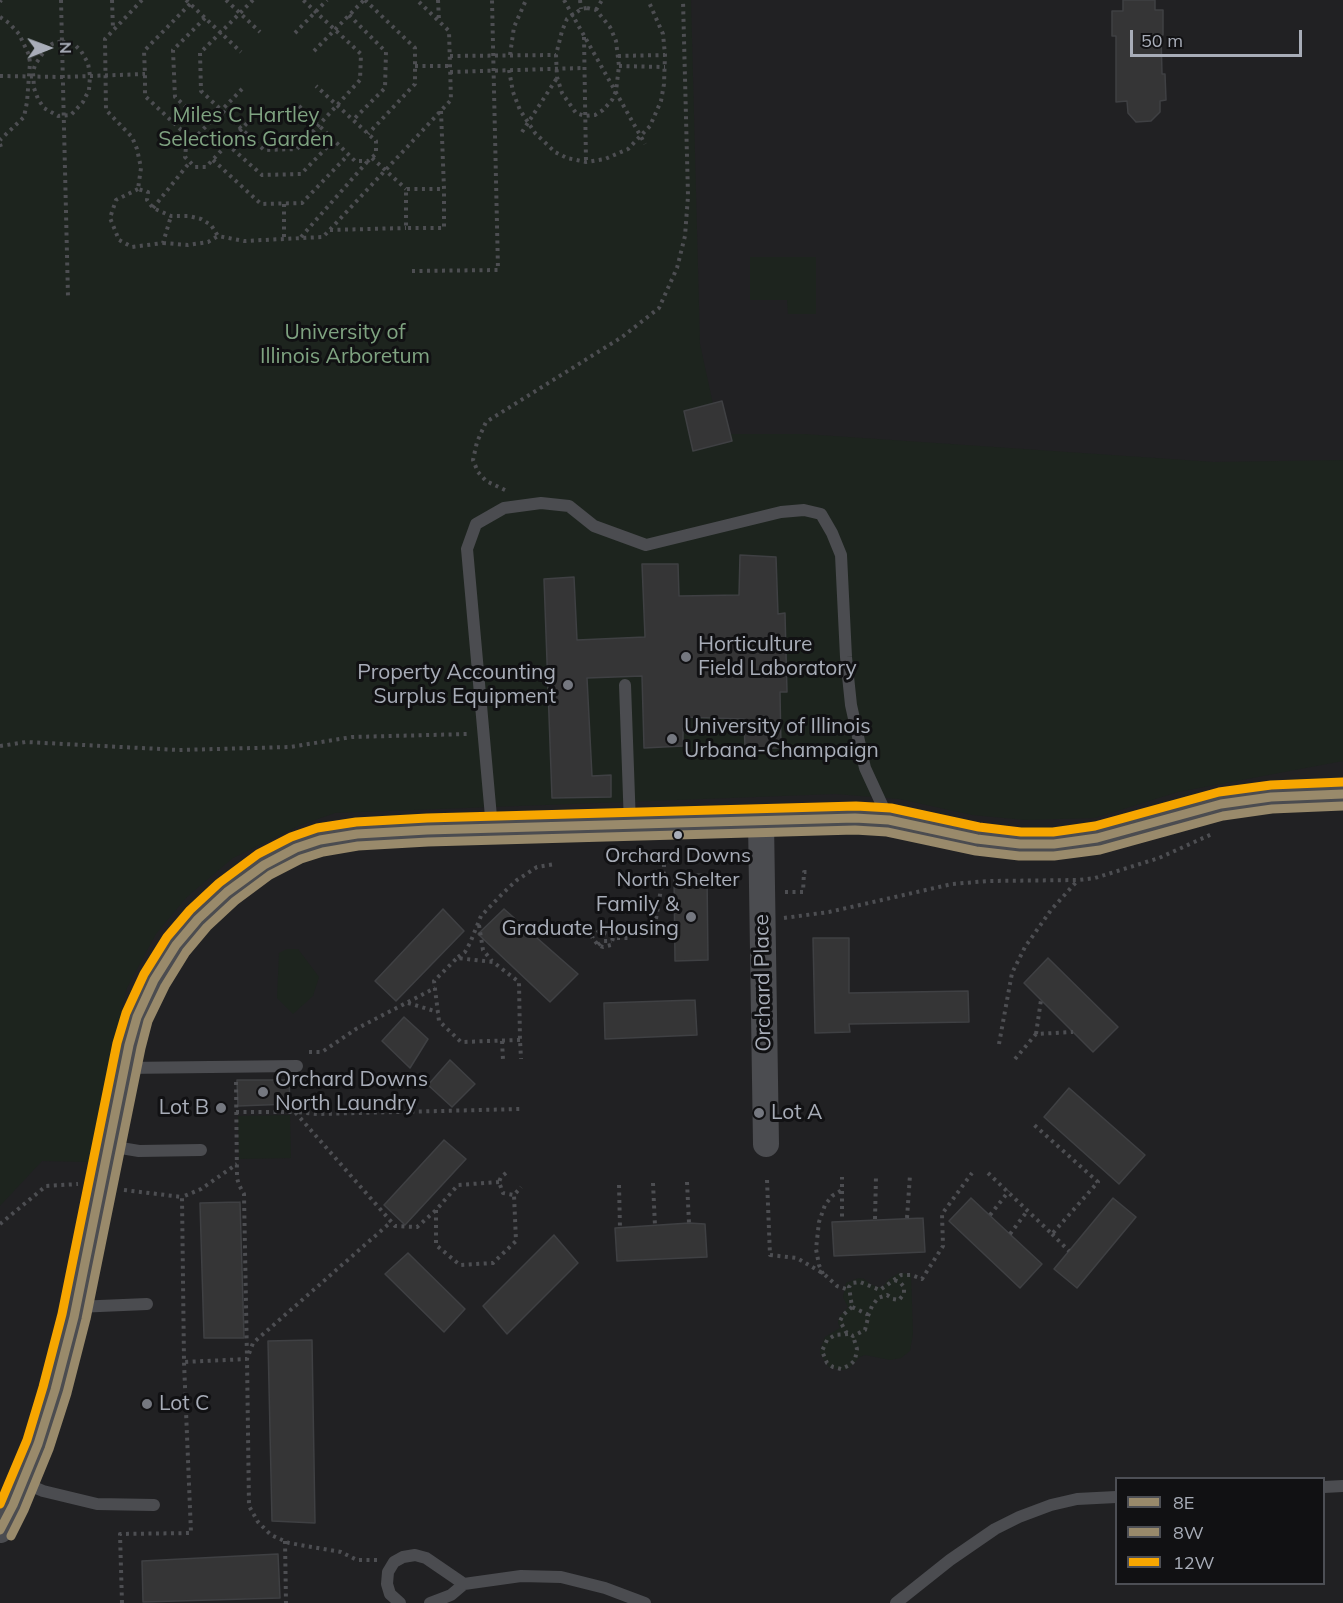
<!DOCTYPE html>
<style>
body{margin:0}
#map{position:relative;width:1343px;height:1603px;overflow:hidden;background:#171717;font-family:Mulish,sans-serif}
canvas{display:block}
.legend{position:absolute;left:1115px;top:1477px;width:210px;height:108px;box-sizing:border-box;background:#111113;border:2px solid #4d4f55;margin:0;padding:8px 10px;list-style:none;font-size:18px;color:#a8adb8}
.legend li{display:flex;align-items:center;gap:12px;height:30px}
.legend b{width:30px;border:2px solid #4d4f55}
.north{position:absolute;left:18px;top:18px;width:60px;height:60px;-webkit-text-stroke:4px #111113;paint-order:stroke;rotate:89deg;font-size:16px;font-weight:700;line-height:24px;text-align:center;color:#a8adb8}
.north::after{content:'';display:block;margin:auto;width:21px;height:27px;background:#a8adb8;clip-path:polygon(50% 0,100% 100%,50% 72%,0 100%)}
.scale{position:absolute;left:1130px;top:30px;width:172px;height:27px;box-sizing:border-box;border:3px solid #a8adb8;border-top:0;padding-left:8px;font-size:18px;line-height:21px;white-space:nowrap;color:#a8adb8;-webkit-text-stroke:4px #111113;paint-order:stroke}
</style>
<div id="map">
<canvas width="1343" height="1603"></canvas>
<ul class="legend">
<li><b style="height:8px;background:#998a6b"></b>8E</li>
<li><b style="height:8px;background:#998a6b"></b>8W</li>
<li><b style="height:8px;background:#f7a600"></b>12W</li>
</ul>
<div class="north">N</div>
<div class="scale">50 m</div>
</div>
<script>
const context = document.querySelector('canvas').getContext('2d');
context.lineJoin = 'round';
function paint(path, color) { context.fillStyle = color; context.fill(path, 'evenodd'); }
const toPath = rows => new Path2D(rows.map(r => 'M' + r).join(''));
function trace(path, color, width, dash) { context.strokeStyle = color; context.lineWidth = width; context.lineCap = dash ? 'butt' : 'round'; context.setLineDash(dash || []); context.stroke(path); }
function write(font, color, halo, rows, align = 'center') {
  context.font = font + ' Mulish,sans-serif'; context.lineWidth = 6; context.setLineDash([]); context.textBaseline = 'middle'; context.strokeStyle = halo; context.fillStyle = color; for (const [text, x, y, turn = 0] of rows) {
    context.save(); context.translate(x, y); context.rotate((+turn || 0) * Math.PI / 180); context.textAlign = isNaN(turn) ? turn : align; if (halo) context.strokeText(text, 0, 0); context.fillText(text, 0, 0); context.restore();
  }
}
const built = toPath([
 [0,0,1343,0,1343,1603,0,1603],
 [1116,1478,1324,1478,1324,1584,1116,1584]
]);
const green = toPath([
 [0,0,691,0,700,344,713,404,684,411,693,451,731,442,730,434,804,434,1214,462,1343,460,1343,761,1178,792,1095,818,1025,820,972,815,899,799,835,794,335,813,301,825,233,858,187,897,156,934,127,988,88,1162,42,1161,0,1206],
 [750,257,816,257,816,314,788,314,787,300,750,300],
 [287,949,298,949,319,977,313,996,293,1014,277,998,279,953],
 [290,1115,291,1158,239,1159,238,1116],
 [899,1273,911,1274,913,1334,910,1351,901,1358,890,1360,865,1355,860,1357,848,1369,842,1370,829,1367,820,1354,820,1350,825,1337,840,1328,838,1323,839,1317,848,1307,843,1297,846,1283,859,1278,864,1279,872,1285,882,1288,889,1279]
]);
const building = toPath([
 [1123,0,1155,0,1155,10,1163,10,1163,35,1161,35,1162,74,1165,74,1166,100,1160,101,1160,112,1151,121,1136,122,1128,113,1127,101,1116,102,1116,36,1112,36,1112,11,1123,11,1123,0],
 [722,401,732,441,693,451,684,411,722,401],
 [740,555,776,557,778,614,785,613,787,692,780,692,781,748,745,749,744,719,683,717,683,746,644,748,642,676,587,678,592,776,611,775,611,797,552,798,544,579,574,577,577,640,645,637,642,564,678,564,679,596,739,595,740,555],
 [674,874,707,874,708,960,675,961,674,874],
 [443,909,464,931,396,1001,375,981,443,909],
 [504,909,578,974,550,1002,478,934,504,909],
 [813,938,849,938,849,993,968,991,969,1022,849,1024,850,1032,815,1033,813,938],
 [1048,958,1118,1027,1093,1052,1024,983,1048,958],
 [695,1000,697,1035,605,1039,604,1003,695,1000],
 [404,1017,428,1039,410,1068,382,1041,404,1017],
 [450,1060,475,1084,452,1107,428,1085,450,1060],
 [237,1080,289,1080,290,1104,238,1106,237,1080],
 [1069,1088,1145,1155,1119,1184,1044,1117,1069,1088],
 [444,1140,466,1159,405,1225,384,1205,444,1140],
 [971,1198,1042,1264,1020,1288,949,1221,971,1198],
 [1113,1198,1136,1217,1077,1288,1054,1269,1113,1198],
 [240,1202,244,1338,204,1338,200,1203,240,1202],
 [923,1218,925,1252,834,1256,832,1222,923,1218],
 [689,1223,705,1224,707,1257,617,1261,615,1228,689,1223],
 [554,1235,578,1263,507,1334,483,1306,554,1235],
 [408,1253,465,1309,444,1332,385,1274,408,1253],
 [312,1340,315,1523,272,1521,268,1341,312,1340],
 [278,1554,280,1598,143,1602,142,1561,278,1554]
]);
const path = toPath([
 [61,0,68,297],
 [112,0,113,29],
 [142,0,105,39,106,110,132,137,137,149,141,168,138,189,148,192,147,200,153,208,171,216,189,216,201,219,211,225,218,236,244,241,323,237,451,100,449,31,417,0],
 [186,0,241,52],
 [226,0,260,32],
 [253,0,200,53,201,91,264,150,297,149,360,80,361,54,303,0],
 [365,0,415,48,415,84,368,134],
 [438,0,439,20],
 [564,0,645,144],
 [580,0,581,9],
 [0,2,1,0],
 [190,4,144,51,145,74,145,96,193,141],
 [587,8,596,10,610,27,616,41,619,66,616,91,612,100,603,110,595,115,585,116,576,113,562,93,557,77,556,55,562,31,567,19,581,9,587,8],
 [596,10,602,0],
 [349,15,386,52,385,88,353,120],
 [0,17,9,23,19,34,29,55,30,63,27,102,24,117,0,140],
 [205,18,173,50,175,97,207,125],
 [295,33,327,0],
 [584,37,586,162],
 [62,41,76,46,81,51,88,63,90,76,89,90,83,102,71,115,58,116,44,108,38,99,34,88,33,72,35,65,45,50,52,44,62,41],
 [314,51,364,0],
 [510,55,514,27,526,0],
 [450,56,556,55],
 [618,56,665,55],
 [415,66,450,66],
 [619,66,665,67],
 [509,70,513,92,520,110,535,133,555,152,567,158,586,162,605,159,628,149,650,126,661,101,664,84,665,55,663,34,648,0],
 [450,72,583,68],
 [0,76,62,77,145,74],
 [242,89,186,147,185,157,195,167,206,167,262,107],
 [299,106,355,161,368,161,376,154,376,141,316,86],
 [441,111,444,189,444,228,406,228,406,189,444,189],
 [522,132,557,78],
 [0,144,1,147],
 [227,144,262,175,301,174,334,140],
 [372,158,406,189],
 [213,160,261,204,302,203,348,155],
 [138,189,116,200,110,218,119,240,132,247,163,243,171,216],
 [284,204,284,240],
 [153,208,190,162],
 [330,230,406,228],
 [301,237,367,162],
 [163,243,188,245,208,242,218,236],
 [412,271,498,270,492,0],
 [505,490,486,481,478,472,473,460,477,442,486,422,622,337,659,308,677,268,685,236,688,196,683,0],
 [0,746,26,742,179,750,290,747,352,737,468,734],
 [665,860,672,860],
 [785,892,803,892,804,872,808,872],
 [784,918,829,912,952,884,988,881,1079,880,1095,878,1159,858,1212,834],
 [479,925,483,950,492,961],
 [613,938,611,945,603,947,598,945,592,937,599,931,608,934,613,938,628,938,656,919,664,871,664,860,656,860],
 [598,945,603,941,612,941],
 [458,957,465,952,470,943,481,916,503,893,517,880,537,867,555,864],
 [408,1003,438,1012],
 [1036,1034,1041,1000],
 [520,1040,461,1042,439,1021,434,981,457,958,493,962,519,982,520,1040,521,1059],
 [502,1041,503,1060],
 [999,1044,1012,973,1025,947,1051,910,1078,880],
 [309,1052,322,1052,356,1029,435,988],
 [1015,1059,1036,1034,1073,1032],
 [236,1082,237,1178,239,1185,244,1194,247,1359,184,1362,182,1197,201,1189,237,1164],
 [236,1112,295,1112],
 [506,1173,501,1177,499,1182,503,1193,514,1195,521,1187],
 [988,1173,1052,1234,1098,1182,1032,1123],
 [767,1180,770,1255,797,1258,824,1274,837,1286,849,1290],
 [499,1182,458,1185,436,1210,417,1227,395,1226,295,1112,317,1114,521,1109],
 [687,1182,689,1223],
 [653,1183,655,1226],
 [619,1185,620,1228],
 [124,1190,182,1197],
 [842,1191,842,1221],
 [436,1210,436,1245,460,1265,493,1263,516,1241,514,1195],
 [990,1215,1009,1191],
 [907,1218,910,1175],
 [875,1219,876,1176],
 [0,1224,46,1186,78,1184],
 [1010,1234,1028,1210],
 [1052,1234,1069,1251],
 [823,1274,819,1265,816,1249,819,1222,825,1205,832,1196,842,1190,842,1177],
 [852,1307,843,1315,840,1321,846,1332,853,1336,865,1330,868,1318,867,1314,852,1307,849,1287,852,1283,860,1282,880,1290,901,1275,911,1275,922,1279,943,1246,942,1214,972,1173],
 [868,1316,872,1306,878,1298,887,1295,893,1299,899,1300,904,1294,904,1287,900,1282,894,1280],
 [848,1334,835,1335,827,1340,822,1351,827,1363,833,1367,841,1369,850,1365,855,1360,857,1349,853,1336],
 [285,1541,286,1603],
 [377,1560,357,1560,341,1552,289,1543,271,1535,258,1522,249,1506,247,1359,253,1343,391,1222],
 [122,1603,120,1534,191,1533,184,1362]
]);
const lane = toPath([
 [625,685,630,825],
 [492,828,467,549,476,524,504,508,541,503,569,506,594,526,646,545,781,512,804,510,821,514,832,533,841,555,846,657,851,705,865,768,889,820],
 [124,1068,297,1066],
 [109,1146,139,1151,201,1150],
 [76,1307,147,1304],
 [22,1482,43,1491,97,1504,154,1505],
 [1324,1487,1343,1486],
 [464,1584,521,1576,561,1577,605,1588,645,1603],
 [400,1603,390,1594,387,1584,388,1572,394,1562,403,1557,415,1555,426,1558,464,1584,451,1595,430,1603],
 [896,1603,950,1560,995,1529,1019,1517,1051,1505,1077,1499,1116,1497]
]);
const street = toPath([
 [761,822,766,1144],
 [0,1530,13,1505,38,1444,55,1390,74,1317,129,1045,137,1017,154,980,176,945,198,919,227,892,264,865,296,848,320,840,357,834,427,830,855,818,889,820,977,839,1020,844,1054,844,1097,838,1221,804,1271,797,1343,794]
]);
const bus1 = toPath([
 [0,1530,13,1505,38,1444,55,1390,74,1317,129,1045,137,1017,154,980,176,945,198,919,227,892,264,865,296,848,320,840,357,834,427,830,855,818,889,820,977,839,1020,844,1054,844,1097,838,1221,804,1271,797,1343,794]
]);
const bus2 = toPath([
 [11,1536,24,1510,49,1449,67,1393,86,1319,141,1048,148,1021,165,986,186,952,207,927,235,901,270,875,301,859,323,852,358,846,428,842,855,830,887,832,976,851,1019,856,1054,856,1100,850,1223,816,1272,809,1343,806]
]);
const bus3 = toPath([
 [0,1504,27,1440,43,1387,62,1314,117,1043,126,1013,144,974,167,937,190,910,219,883,258,854,291,837,317,828,356,822,427,818,856,806,891,808,979,827,1021,832,1053,832,1095,826,1219,792,1271,785,1343,782]
]);
const markers = [
 [686,657,6,"#757880"],
 [568,685,6,"#757880"],
 [672,739,6,"#757880"],
 [678,835,5,"#a8adb8"],
 [691,917,6,"#757880"],
 [263,1092,6,"#757880"],
 [221,1108,6,"#757880"],
 [759,1113,6,"#757880"],
 [147,1404,6,"#757880"]
];
const busNames = [
 ["Orchard Downs",678,856],
 ["North Shelter",678,880]
];
const parkNames = [
 ["Miles C Hartley",246,116],
 ["Selections Garden",246,140],
 ["University of",345,333],
 ["Illinois Arboretum",345,357]
];
const poiNames = [
 ["Horticulture",698,645],
 ["Field Laboratory",698,669],
 ["Property Accounting",556,673,"right"],
 ["Surplus Equipment",556,697,"right"],
 ["University of Illinois",684,727],
 ["Urbana-Champaign",684,751],
 ["Family &",679,905,"right"],
 ["Graduate Housing",679,929,"right"],
 ["Orchard Downs",275,1080],
 ["North Laundry",275,1104],
 ["Lot B",209,1108,"right"],
 ["Lot A",771,1113],
 ["Lot C",159,1404]
];
const streetNames = [
 ["Orchard Place",763,983,-91]
];
paint(built, '#212123');
paint(green, '#1d241e');
paint(building, '#353536');
trace(building, '#3f4043', 1.5);
trace(path, '#4d4e52', 4, [3, 4.5]);
trace(lane, '#4b4c50', 12);
trace(street, '#4b4c50', 26);
trace(bus1, '#998a6b', 9);
trace(bus2, '#998a6b', 9);
trace(bus3, '#f7a600', 9);
for (const [x, y, r, color] of markers) { const dot = new Path2D(); dot.arc(x, y, r, 0, 2 * Math.PI); context.fillStyle = color; context.fill(dot); trace(dot, '#111113', 2); }
write('20px', '#a8adb8', '#111113', busNames);
write('21px', '#7fa381', '#111113', parkNames);
write('21px', '#a8adb8', '#111113', poiNames, 'left');
write('21px', '#a8adb8', '#111113', streetNames);
</script>
